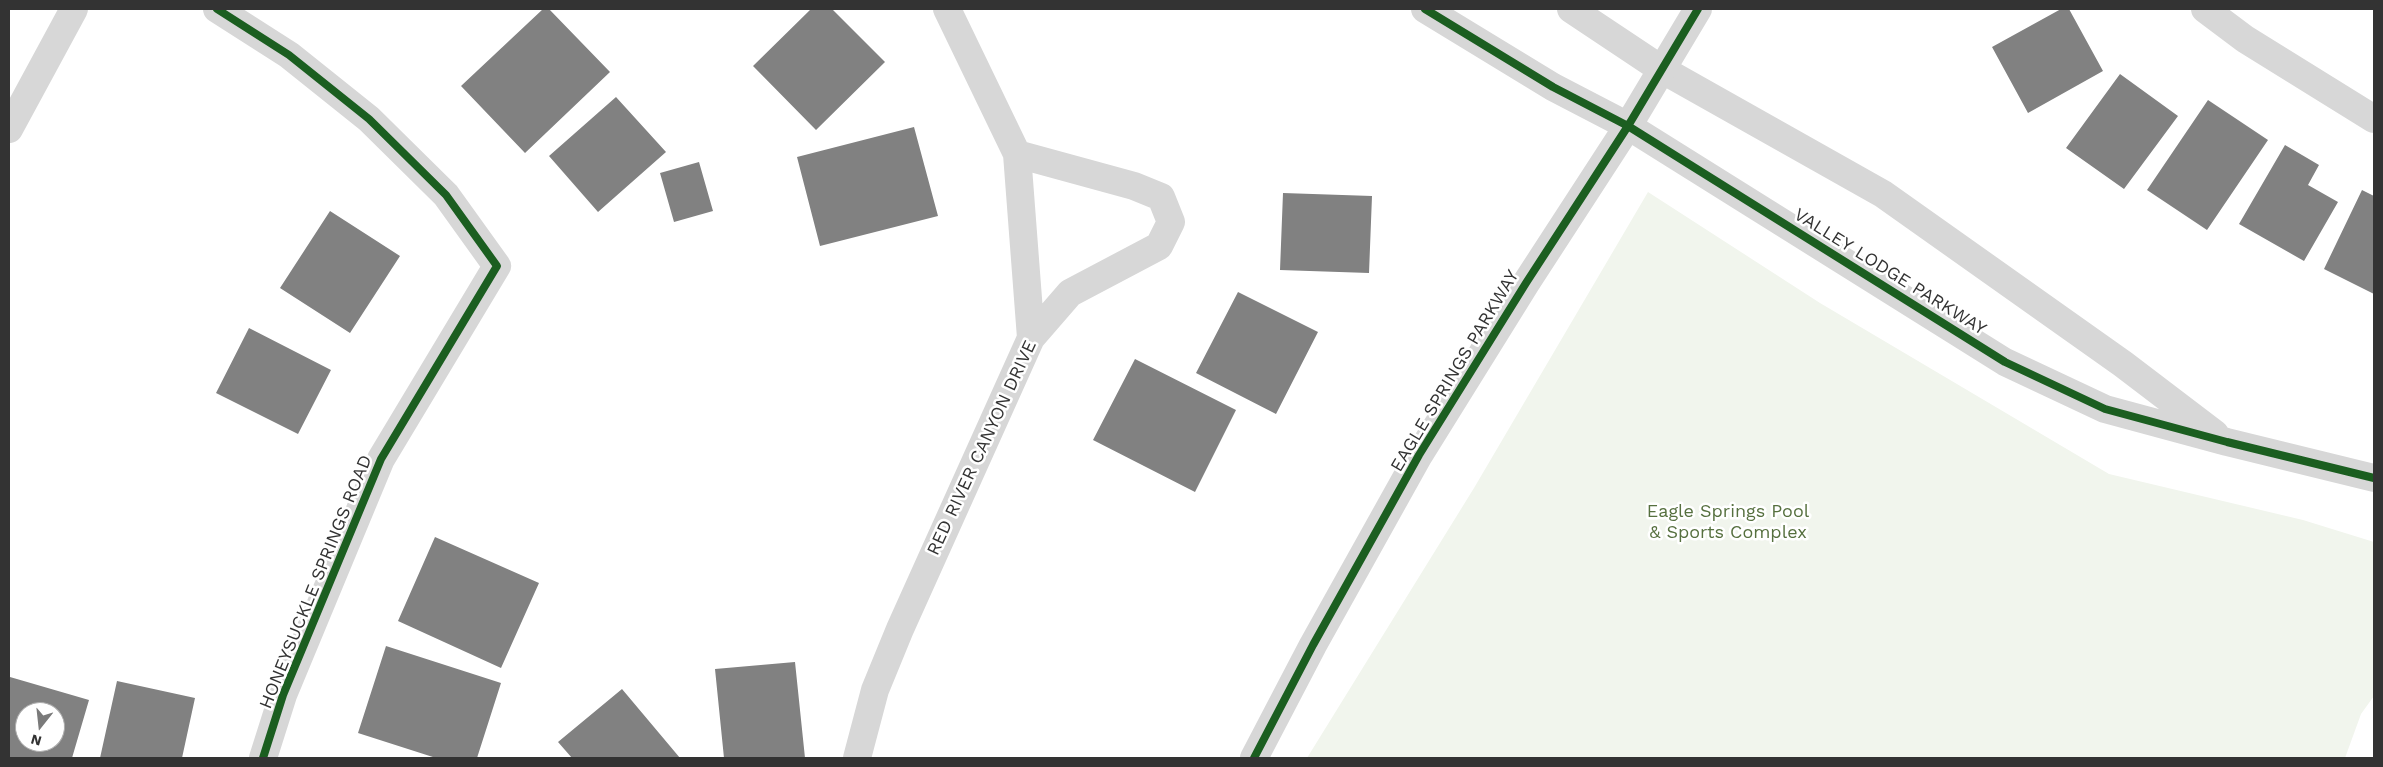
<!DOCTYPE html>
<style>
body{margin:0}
#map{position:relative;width:2383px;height:767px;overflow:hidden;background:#fff;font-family:"Work Sans",sans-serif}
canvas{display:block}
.frame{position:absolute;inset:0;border:10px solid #333;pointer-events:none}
.north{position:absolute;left:15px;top:702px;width:50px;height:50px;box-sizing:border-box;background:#fff;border:1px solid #adadad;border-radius:50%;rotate:196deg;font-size:14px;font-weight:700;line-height:20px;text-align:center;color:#333}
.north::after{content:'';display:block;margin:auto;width:18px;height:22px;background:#7a7a7a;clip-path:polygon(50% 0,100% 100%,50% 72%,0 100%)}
</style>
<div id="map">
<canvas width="2383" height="767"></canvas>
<div class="frame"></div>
<div class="north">N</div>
</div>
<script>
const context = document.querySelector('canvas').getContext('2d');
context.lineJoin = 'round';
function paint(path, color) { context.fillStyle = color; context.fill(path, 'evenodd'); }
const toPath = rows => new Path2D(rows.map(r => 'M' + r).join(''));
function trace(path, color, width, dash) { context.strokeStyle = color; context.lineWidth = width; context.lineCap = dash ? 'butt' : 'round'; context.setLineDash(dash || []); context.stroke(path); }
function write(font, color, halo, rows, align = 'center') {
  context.font = font + ' "Work Sans",sans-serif'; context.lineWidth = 5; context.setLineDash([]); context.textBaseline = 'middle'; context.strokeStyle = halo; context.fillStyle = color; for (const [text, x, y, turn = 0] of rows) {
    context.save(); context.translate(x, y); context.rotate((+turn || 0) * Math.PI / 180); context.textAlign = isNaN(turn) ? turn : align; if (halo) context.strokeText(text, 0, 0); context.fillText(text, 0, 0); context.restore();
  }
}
const green = toPath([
 [1648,192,1820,303,2109,474,2303,520,2374,542,2374,696,2361,714,2345,758,1307,758,1474,488]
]);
const building = toPath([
 [543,9,549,9,610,72,525,153,461,86],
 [811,9,832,9,885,62,816,130,753,66],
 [2061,9,2069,9,2103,71,2028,113,1992,47],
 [2120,74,2178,116,2124,189,2066,148],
 [616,97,666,152,598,212,549,156],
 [2208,100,2268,140,2207,230,2147,190],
 [914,127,938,216,820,246,797,157],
 [2285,145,2319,165,2308,185,2338,202,2304,261,2239,224],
 [699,162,713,211,674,222,660,173],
 [2362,190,2374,196,2374,294,2324,269],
 [1283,193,1372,196,1369,273,1280,270],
 [330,211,400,256,350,333,280,288],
 [1238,292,1318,332,1276,414,1196,373],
 [249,328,331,370,298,434,216,393],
 [1135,359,1236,410,1195,492,1093,440],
 [435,537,539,583,501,668,398,621],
 [386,646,501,683,477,758,436,758,358,733],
 [795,662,805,758,724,758,715,669],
 [10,677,89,700,72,758,9,758],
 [25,712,55,712,55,742,25,742],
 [117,681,195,698,182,758,100,758],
 [622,689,680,758,572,758,558,742]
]);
const minor = toPath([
 [217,9,289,55,369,119,446,195,497,266,381,459,283,695,263,758],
 [947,9,1017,154,1031,338],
 [2205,9,2245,39,2374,119],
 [1661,69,1883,194,2123,364,2215,434],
 [1628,126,2005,362,2105,409,2227,442,2374,478],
 [9,129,74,9],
 [857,758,875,690,900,629,1031,338,1070,293,1159,246,1171,222,1161,197,1134,186,1017,154]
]);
const tertiary = toPath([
 [1425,9,1553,87,1628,126],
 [1571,9,1661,69],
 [1254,758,1313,645,1419,455,1526,283,1628,126,1698,9]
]);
const cycleway = toPath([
 [217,9,289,55,369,119,446,195,497,266,381,459,283,695,263,758],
 [1425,9,1553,87,1628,126,2005,362,2105,409,2227,442,2374,478],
 [1254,758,1313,645,1419,455,1526,283,1628,126,1698,9]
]);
const streetNames = [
 ["VALLEY LODGE PARKWAY",1890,272,32],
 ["EAGLE SPRINGS PARKWAY",1455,371,-59],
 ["RED RIVER CANYON DRIVE",982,448,-65],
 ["HONEYSUCKLE SPRINGS ROAD",316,582,-68]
];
const parkNames = [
 ["Eagle Springs Pool",1728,512],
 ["& Sports Complex",1728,533]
];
paint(green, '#f1f5ed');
paint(building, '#818181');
trace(minor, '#d7d7d7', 28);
trace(tertiary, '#d7d7d7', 28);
trace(cycleway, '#1b5e20', 8);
write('18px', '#333', '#fff', streetNames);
write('18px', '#56703f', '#fff', parkNames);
</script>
